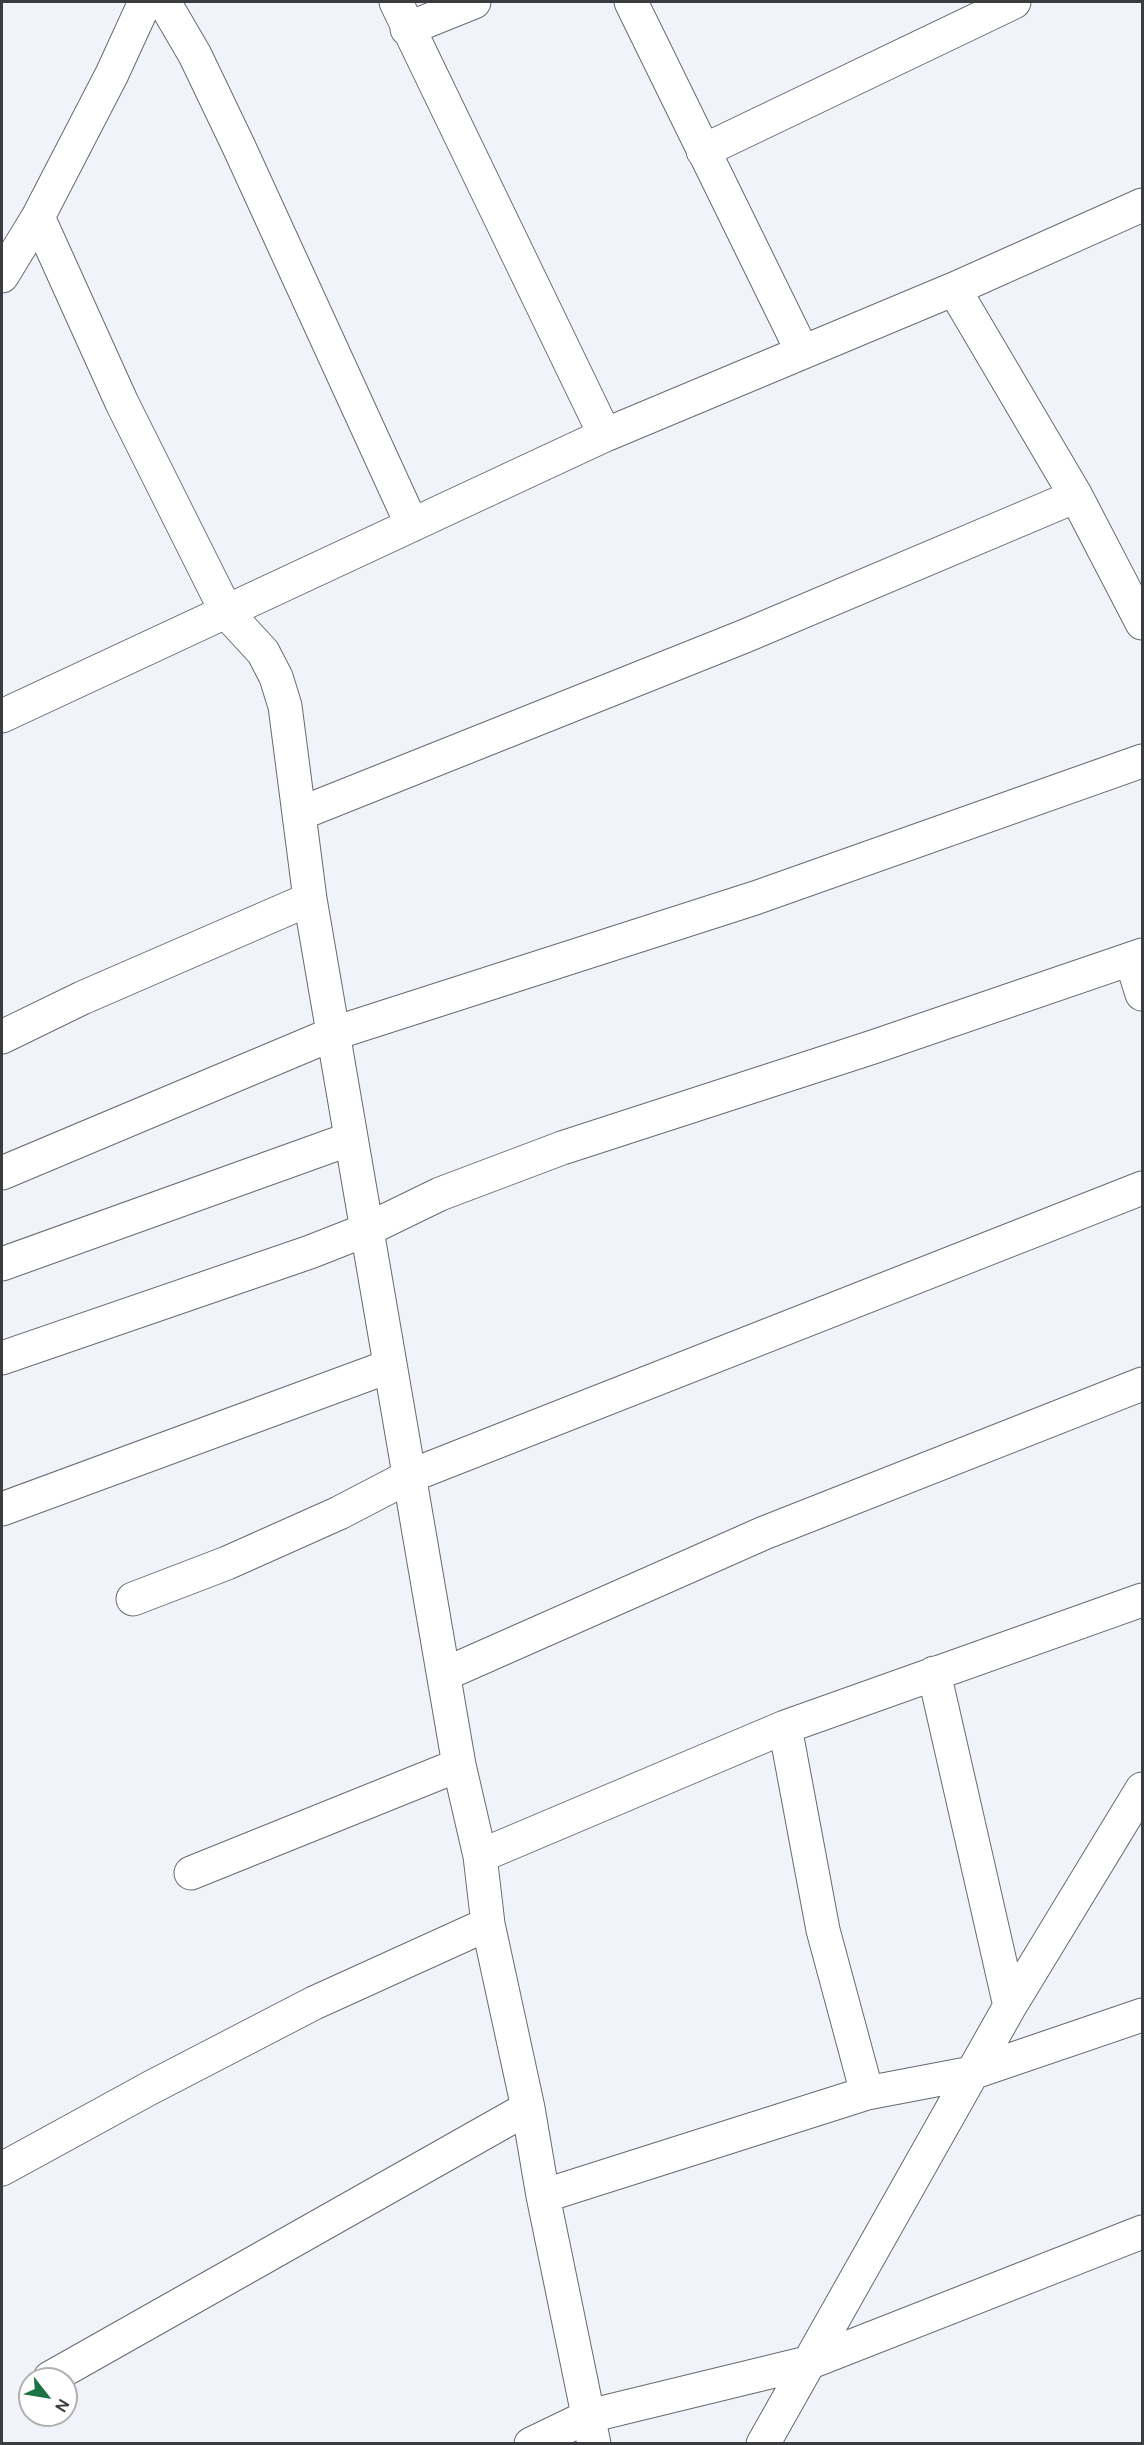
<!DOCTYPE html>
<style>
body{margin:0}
#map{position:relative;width:1144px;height:2445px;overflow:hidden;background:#f1f3fb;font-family:"DM Sans",sans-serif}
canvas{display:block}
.frame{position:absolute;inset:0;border:3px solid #3b3c3f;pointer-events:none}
.north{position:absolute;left:18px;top:2367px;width:60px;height:60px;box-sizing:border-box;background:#fff;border:2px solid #b1b1b2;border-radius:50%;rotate:121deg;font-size:16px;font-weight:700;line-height:24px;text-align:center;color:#3b3c3f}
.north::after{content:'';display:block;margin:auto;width:21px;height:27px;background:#1e7346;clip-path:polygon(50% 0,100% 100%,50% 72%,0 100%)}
</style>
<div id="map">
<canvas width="1144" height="2445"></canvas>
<div class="frame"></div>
<div class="north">N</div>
</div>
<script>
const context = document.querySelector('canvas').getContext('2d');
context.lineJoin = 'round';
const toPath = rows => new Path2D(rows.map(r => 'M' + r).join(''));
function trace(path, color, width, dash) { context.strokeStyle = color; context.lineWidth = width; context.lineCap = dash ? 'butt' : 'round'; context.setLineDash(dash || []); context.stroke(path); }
const minor = toPath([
 [164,2,195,55,239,147,412,525],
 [396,2,605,435],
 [631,2,802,351],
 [407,29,474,2],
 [703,151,1014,2],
 [38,217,122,403,227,613,263,652,276,677,285,706,310,899,459,1765,480,1856,488,1924,528,2108,543,2196,594,2444],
 [2,276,38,217,112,74,145,2],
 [954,289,1076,496,1142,623],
 [2,716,605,435,954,289,1142,205],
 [299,814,745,636,1076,496],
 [1131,959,1142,994],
 [2,1037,82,998,310,899],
 [2,1173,335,1033,755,898,1142,761],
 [2,1264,350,1139],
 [2,1358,310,1252,366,1230,440,1194,562,1148,873,1047,1142,955],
 [2,1509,390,1366],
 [133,1599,227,1563,339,1513,410,1476,1142,1188],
 [934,1673,1010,2006],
 [445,1674,764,1533,1142,1384],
 [785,1727,823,1930,867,2093],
 [480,1856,785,1727,1142,1600],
 [191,1873,459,1765],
 [2,2169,150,2088,314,2003,488,1924],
 [543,2196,867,2093,972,2073,1142,2015],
 [50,2378,528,2108],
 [531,2444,589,2416,811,2362,1142,2232],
 [763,2444,1010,2006,1142,1789]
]);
trace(minor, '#686a71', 35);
trace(minor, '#fff', 33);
</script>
